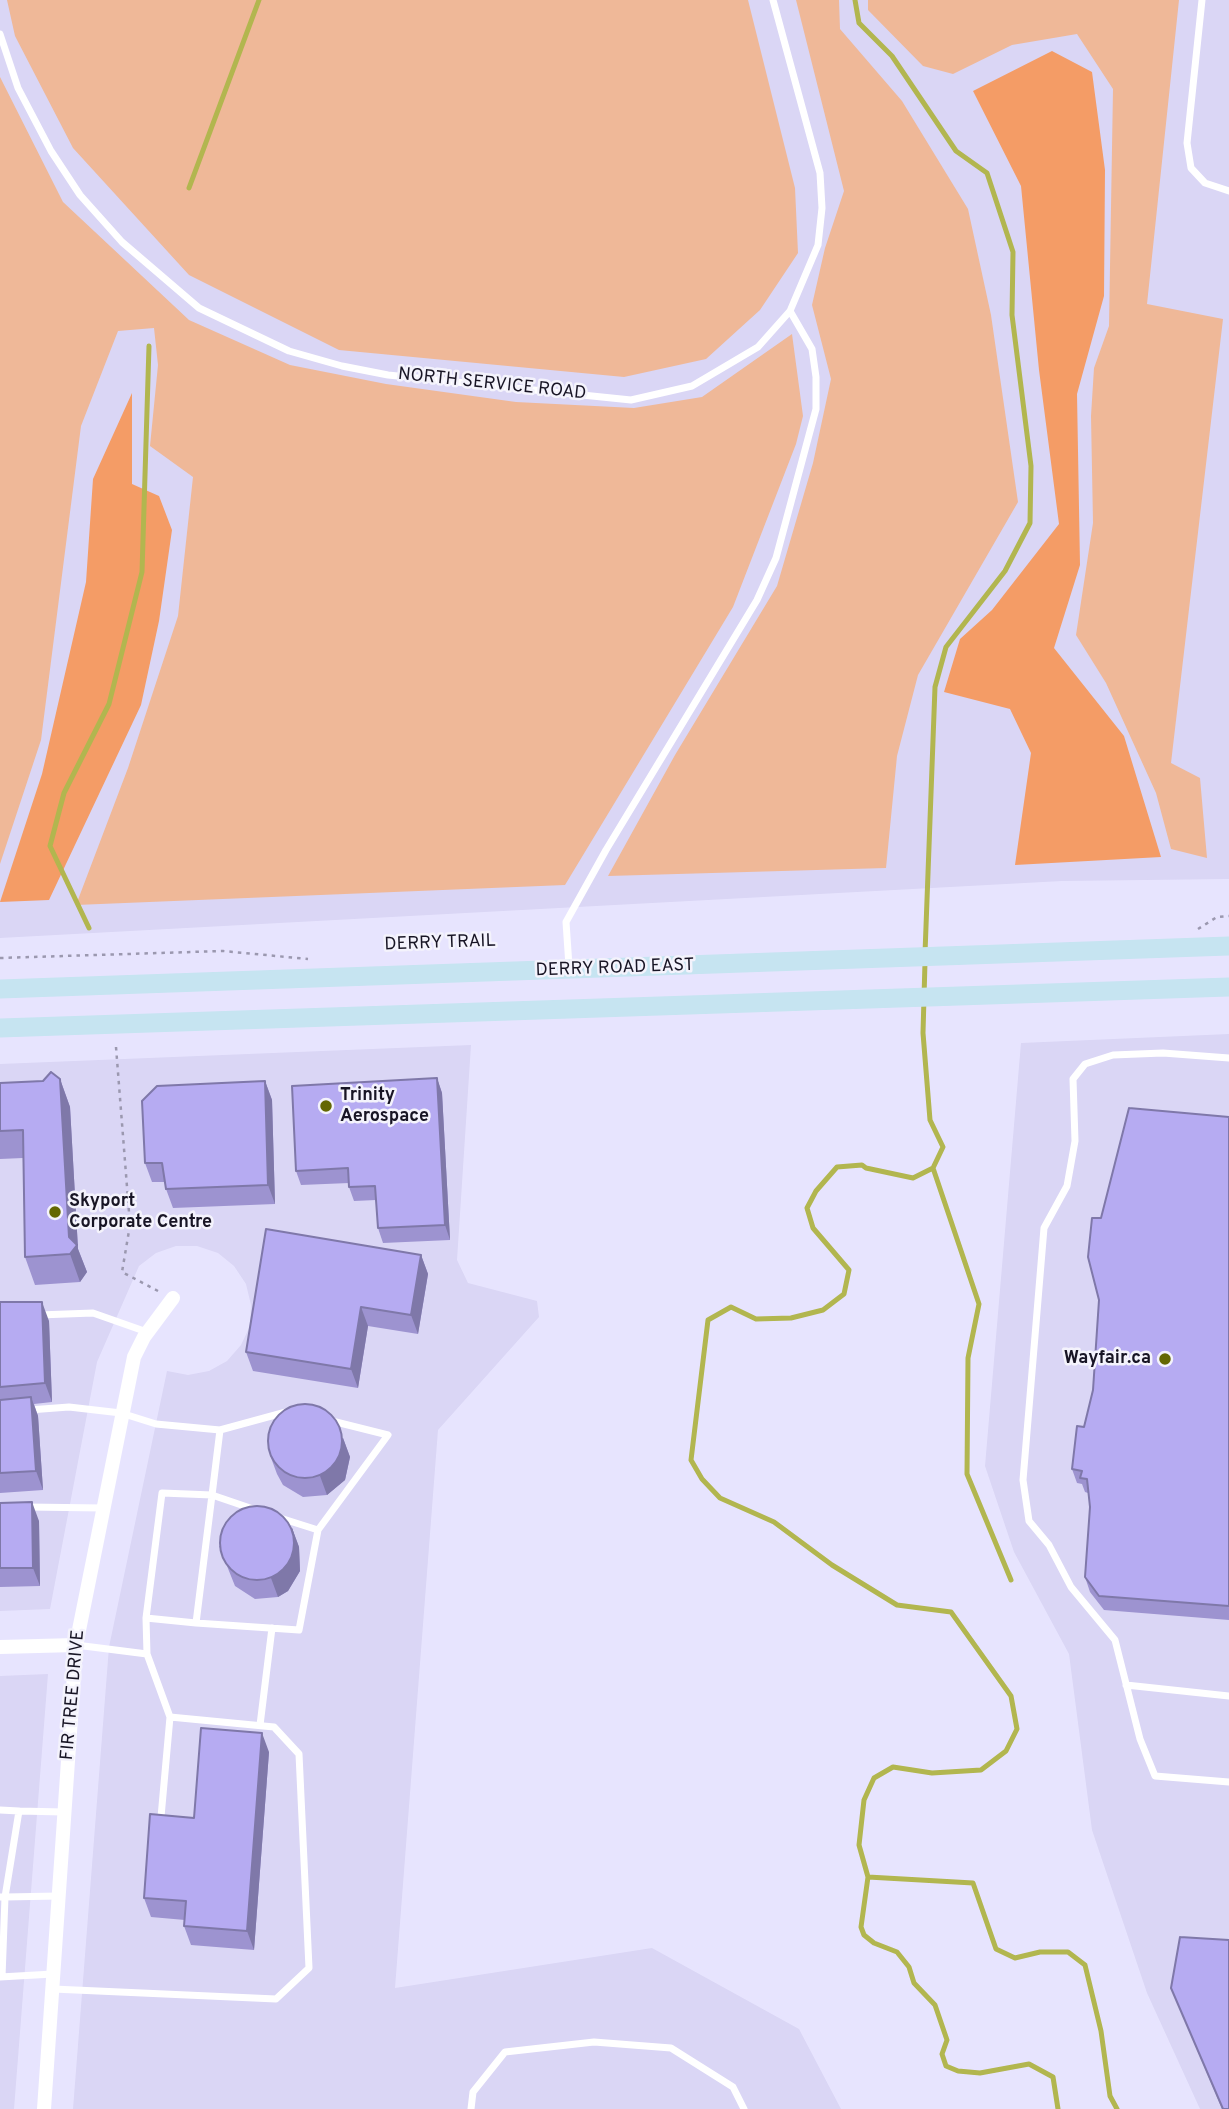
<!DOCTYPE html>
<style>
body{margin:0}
canvas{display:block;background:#e7e4fe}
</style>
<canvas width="1229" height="2109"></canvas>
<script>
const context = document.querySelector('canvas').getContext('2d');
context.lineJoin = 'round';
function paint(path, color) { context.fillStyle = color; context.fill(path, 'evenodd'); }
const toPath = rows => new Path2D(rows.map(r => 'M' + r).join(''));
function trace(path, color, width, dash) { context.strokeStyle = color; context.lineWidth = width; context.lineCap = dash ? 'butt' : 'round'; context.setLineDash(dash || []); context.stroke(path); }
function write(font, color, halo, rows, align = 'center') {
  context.font = font + ' Overpass,sans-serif'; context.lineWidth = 5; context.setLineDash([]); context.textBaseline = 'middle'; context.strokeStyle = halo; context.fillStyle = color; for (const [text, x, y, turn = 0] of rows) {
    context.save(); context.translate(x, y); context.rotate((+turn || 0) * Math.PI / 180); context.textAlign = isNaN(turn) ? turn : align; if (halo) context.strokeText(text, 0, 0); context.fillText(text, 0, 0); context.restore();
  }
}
const built = toPath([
 [0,0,1229,0,1229,879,1062,881,0,938],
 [1229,1034,1229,2109,1200,2109,1147,1993,1092,1830,1069,1654,1014,1552,985,1466,1021,1043],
 [471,1045,457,1260,468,1283,537,1301,539,1317,438,1430,395,1988,652,1948,799,2029,841,2109,73,2109,109,1647,167,1371,188,1375,209,1371,227,1361,241,1345,250,1326,251,1305,246,1284,234,1266,218,1253,197,1246,176,1246,156,1253,139,1266,97,1362,50,1609,0,1611,0,1064],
 [48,1674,14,2109,0,2109,0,1676]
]);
const green = toPath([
 [7,0,748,0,795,188,798,253,760,310,706,359,624,377,339,350,189,275,73,148,15,36],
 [796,0,839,0,840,29,902,101,968,209,991,315,1018,502,918,675,897,756,886,868,608,876,675,755,777,586,813,463,831,379,812,305,825,248,844,191],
 [868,0,1179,0,1147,304,1223,319,1171,763,1200,778,1207,858,1171,849,1156,793,1106,683,1076,635,1093,523,1091,416,1094,368,1109,326,1113,89,1077,34,1012,45,953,74,923,66,868,10],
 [0,77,63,202,189,320,290,365,386,384,516,402,634,408,702,397,792,334,803,416,796,444,733,607,565,885,76,905,128,768,178,616,193,477,150,446,158,365,154,328,118,331,81,426,41,740,0,864]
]);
const forest = toPath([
 [1052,51,1092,72,1105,170,1104,296,1077,394,1080,565,1054,648,1124,736,1161,857,1015,865,1031,753,1010,709,944,692,960,639,992,610,1059,524,1039,370,1021,186,973,91],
 [132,393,132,484,159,496,172,530,159,621,141,705,49,900,0,902,42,774,86,582,93,479]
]);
const stream = toPath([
 [855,0,859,23,892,56,956,151,987,173,1013,252,1012,315,1031,466,1030,523,1005,571,946,647,935,687,925,953],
 [189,188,259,0],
 [89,928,50,846,64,793,109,704,142,572,149,346],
 [925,962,923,1033,930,1120,943,1147,933,1168,913,1178,866,1168,862,1165,837,1167,816,1191,807,1208,813,1228,849,1270,844,1294,823,1310,791,1318,756,1319,731,1307,708,1320,691,1460,702,1479,720,1498,774,1522,832,1565,897,1605,951,1612,1011,1696,1017,1729,1006,1751,981,1770,932,1773,893,1767,874,1778,864,1800,859,1845,868,1877,861,1927,864,1935,874,1943,897,1952,909,1967,914,1983,935,2005,947,2040,942,2054,946,2066,958,2071,980,2073,1029,2064,1053,2077,1058,2109],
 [933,1168,979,1304,968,1358,967,1474,1011,1580],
 [868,1877,973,1883,996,1949,1015,1958,1040,1952,1068,1952,1085,1965,1101,2031,1110,2096,1117,2109]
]);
const path = toPath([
 [1198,929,1217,917,1229,916],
 [0,958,223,951,308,959],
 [116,1047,130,1225,122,1272,158,1291]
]);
const lane = toPath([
 [1202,0,1187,143,1191,168,1205,183,1229,191],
 [0,34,18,88,51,151,80,195,122,242,199,308,289,351,342,366,388,375,631,400,692,386,758,347,790,311,818,245,822,208,820,173,773,0],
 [569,966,566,922,606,850,757,600,776,558,816,409,816,377,812,349,790,311],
 [1229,1058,1163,1053,1113,1055,1085,1064,1073,1079,1075,1141,1067,1186,1044,1228,1023,1480,1029,1521,1049,1545,1071,1587,1115,1640,1140,1739,1155,1776,1229,1782],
 [39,1315,93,1313,147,1332],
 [29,1410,69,1407,121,1413,156,1424,220,1430,212,1495,256,1510],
 [220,1430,286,1412],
 [27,1507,103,1508],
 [277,1517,318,1530],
 [146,1618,196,1623,212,1495,162,1493,146,1618,147,1654,170,1717],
 [196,1623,299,1630,318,1530,388,1435,328,1420],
 [76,1645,147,1654],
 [1126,1685,1229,1696],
 [260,1725,272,1628],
 [0,1810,19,1811],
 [59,1896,5,1897,19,1811,64,1812],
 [0,1897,5,1897,2,1977],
 [0,1977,53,1974],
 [53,1989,276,1999,309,1968,299,1754,274,1727,170,1717,161,1817],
 [471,2109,473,2092,505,2052,594,2042,671,2048,733,2087,744,2109]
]);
const street = toPath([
 [0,1647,76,1645],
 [44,2109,76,1645,134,1357,144,1337,173,1298]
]);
const secondary = toPath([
 [0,989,1229,946],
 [0,1028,1229,987]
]);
const wall = toPath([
 [437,1078,442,1093,450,1240,383,1243,378,1228,376,1200,354,1201,349,1187,349,1183,301,1185,296,1171],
 [60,1079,70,1107,78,1249,87,1272,80,1282,35,1285,25,1257,23,1158,0,1159,0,1083,43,1081],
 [265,1081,272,1100,275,1204,173,1208,166,1189,165,1182,152,1182,145,1163],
 [1229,1117,1229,1620,1104,1610,1090,1592,1085,1577,1090,1507,1088,1493,1085,1492,1082,1484,1077,1483,1072,1469,1084,1427,1093,1390,1099,1300,1101,1218],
 [421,1255,428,1274,418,1334,368,1326,358,1388,253,1371,246,1352],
 [0,1302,49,1321,52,1402,34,1404,38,1416,43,1490,0,1493],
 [343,1438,350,1457,345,1480,327,1495,303,1497,283,1485,277,1474,270,1455],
 [0,1503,39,1521,40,1586,0,1587],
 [292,1528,299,1547,300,1571,288,1591,278,1597,255,1599,235,1586,219,1546],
 [269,1752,254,1950,191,1945,184,1926,185,1920,151,1917,144,1898,194,1818],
 [1171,1988,1229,2109,1222,2109]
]);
const shadedWall = toPath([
 [437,1078,442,1093,450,1240,445,1225],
 [60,1079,70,1107,78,1249,87,1272,80,1282,70,1254],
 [265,1081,272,1100,275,1204,268,1185],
 [421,1255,428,1274,418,1334,411,1315],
 [42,1302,49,1321,52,1402,45,1383],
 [361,1307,368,1326,358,1388,351,1369],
 [31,1397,38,1416,43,1490,36,1471],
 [343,1438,350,1457,345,1480,327,1495,320,1476],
 [32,1502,39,1521,40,1586,33,1568],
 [292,1528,299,1547,300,1571,288,1591,278,1597,271,1578],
 [262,1733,269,1752,254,1950,247,1931]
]);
const building = toPath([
 [51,1072,60,1079,69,1237,77,1245,70,1254,25,1257,23,1130,0,1131,0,1083,43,1081,51,1072],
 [437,1078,445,1225,378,1228,375,1186,349,1187,348,1168,296,1171,292,1086,437,1078],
 [265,1081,268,1185,166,1189,162,1163,145,1163,142,1101,157,1086,265,1081],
 [1129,1108,1229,1117,1229,1606,1099,1596,1085,1577,1090,1507,1087,1479,1080,1478,1082,1471,1072,1469,1077,1426,1084,1427,1093,1390,1099,1300,1088,1257,1092,1218,1101,1218,1129,1108],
 [266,1229,421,1255,411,1315,361,1307,351,1369,246,1352,266,1229],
 [0,1302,42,1302,45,1383,0,1387,0,1302],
 [31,1397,36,1471,0,1473,0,1400,31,1397],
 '268 1441a37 37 0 1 1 74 0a37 37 0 1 1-74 0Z',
 [32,1502,33,1568,0,1568,0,1503,32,1502],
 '220 1543a37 37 0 1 1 74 0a37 37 0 1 1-74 0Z',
 [201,1728,262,1733,247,1931,184,1926,186,1901,144,1898,150,1814,194,1818,201,1728],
 [1180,1937,1229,1940,1229,2109,1223,2109,1171,1988,1180,1937]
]);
const markers = [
 [326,1106,7,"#646702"],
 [55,1212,7,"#646702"],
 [1165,1359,7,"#646702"]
];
const streetNames = [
 ["NORTH SERVICE ROAD",492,385,6],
 ["DERRY TRAIL",440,944,-2],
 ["DERRY ROAD EAST",615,969,-2],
 ["FIR TREE DRIVE",74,1695,-85]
];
const poiNames = [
 ["Trinity",340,1096],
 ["Aerospace",340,1117],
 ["Skyport",69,1202],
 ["Corporate Centre",69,1223],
 ["Wayfair.ca",1151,1359,"right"]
];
paint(built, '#dad6f5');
paint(green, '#efb898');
paint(forest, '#f49c66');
trace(stream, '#b2b64f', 5);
trace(path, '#9b98af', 2.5, [3.5, 5]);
trace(lane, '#fff', 7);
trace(street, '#fff', 14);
trace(secondary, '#c6e4f1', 19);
paint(wall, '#9d93d0');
paint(shadedWall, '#7f78a9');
paint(building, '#b6abf2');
trace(building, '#7f78a9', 2);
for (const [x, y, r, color] of markers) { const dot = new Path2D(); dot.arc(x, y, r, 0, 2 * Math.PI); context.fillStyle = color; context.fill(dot); trace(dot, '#f4f3fc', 2.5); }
write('18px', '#181525', '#f4f3fc', streetNames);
write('bold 18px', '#181525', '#f4f3fc', poiNames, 'left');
</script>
